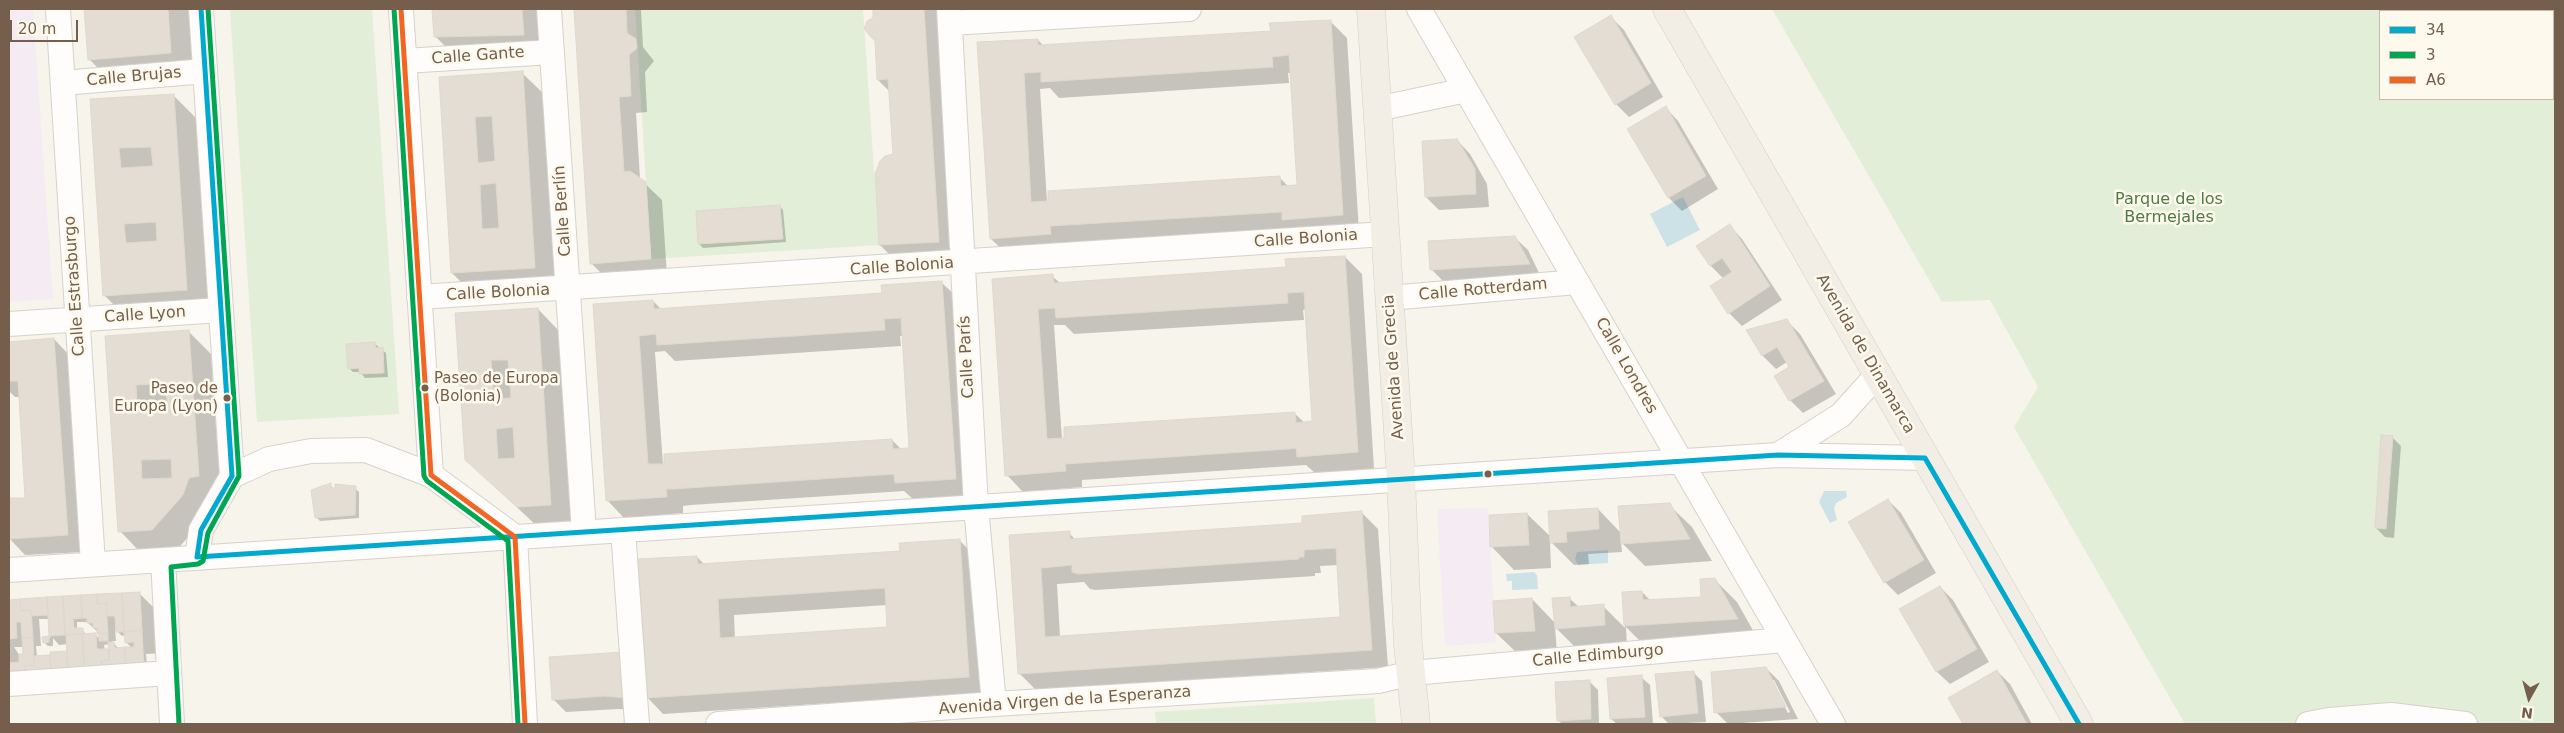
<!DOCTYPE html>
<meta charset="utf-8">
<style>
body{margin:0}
#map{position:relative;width:2564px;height:733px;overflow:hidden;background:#f7f4ec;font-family:"DejaVu Sans",sans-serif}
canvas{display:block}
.frame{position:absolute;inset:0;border:10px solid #755f4c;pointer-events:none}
.legend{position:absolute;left:2379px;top:10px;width:175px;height:90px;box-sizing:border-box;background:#fef9ed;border:1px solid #c7bbad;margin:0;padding:6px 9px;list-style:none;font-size:15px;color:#755f4c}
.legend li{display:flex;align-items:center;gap:10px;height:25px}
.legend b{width:25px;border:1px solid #c7bbad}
.north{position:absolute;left:2504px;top:673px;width:50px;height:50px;-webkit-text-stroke:4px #fef9ed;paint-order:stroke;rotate:187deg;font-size:14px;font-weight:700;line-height:20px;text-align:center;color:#755f4c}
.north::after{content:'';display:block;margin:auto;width:18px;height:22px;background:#755f4c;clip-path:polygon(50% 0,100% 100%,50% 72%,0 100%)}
.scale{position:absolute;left:10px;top:20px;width:68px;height:22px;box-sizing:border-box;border:2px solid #755f4c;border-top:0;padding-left:6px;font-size:15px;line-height:18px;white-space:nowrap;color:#755f4c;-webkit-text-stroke:4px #fef9ed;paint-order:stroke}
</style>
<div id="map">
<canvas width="2564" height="733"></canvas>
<div class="frame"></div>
<ul class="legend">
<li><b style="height:6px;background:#00a9ce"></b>34</li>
<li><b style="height:6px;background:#00a651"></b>3</li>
<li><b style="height:6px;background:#f26522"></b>A6</li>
</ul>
<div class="north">N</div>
<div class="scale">20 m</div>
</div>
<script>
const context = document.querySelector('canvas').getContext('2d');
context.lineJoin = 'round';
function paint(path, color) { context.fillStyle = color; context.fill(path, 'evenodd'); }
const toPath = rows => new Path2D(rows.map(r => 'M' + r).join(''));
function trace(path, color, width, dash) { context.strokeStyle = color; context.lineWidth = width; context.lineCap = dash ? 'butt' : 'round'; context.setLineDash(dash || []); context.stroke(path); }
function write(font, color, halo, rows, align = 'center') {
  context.font = font + ' "DejaVu Sans",sans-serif'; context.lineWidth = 5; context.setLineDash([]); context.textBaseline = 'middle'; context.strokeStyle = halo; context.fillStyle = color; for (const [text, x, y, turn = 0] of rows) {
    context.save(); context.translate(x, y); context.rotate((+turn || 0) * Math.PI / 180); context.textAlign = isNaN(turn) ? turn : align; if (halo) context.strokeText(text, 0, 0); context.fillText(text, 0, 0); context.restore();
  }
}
const education = toPath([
 [9,9,33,9,53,299,9,302],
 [1488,508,1496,642,1448,646,1445,644,1437,512,1438,509]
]);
const green = toPath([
 [230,9,372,9,399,414,257,422],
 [635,9,863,9,879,245,651,259],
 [1772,9,2555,9,2555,724,2185,724,2014,427,2038,387,1990,300,1942,302],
 [2380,11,2553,11,2553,99,2380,99],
 [1374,698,1376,724,1156,724,1155,712]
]);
const water = toPath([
 [1683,197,1700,230,1667,247,1650,214],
 [1824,491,1846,491,1847,497,1836,503,1834,508,1837,520,1830,523,1819,502],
 [1608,550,1608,563,1578,565,1575,559,1577,552],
 [1534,572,1537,575,1538,589,1512,590,1512,581,1507,581,1506,574]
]);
const shadow = toPath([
 [85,9,189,9,193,76,112,82,89,59],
 [433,9,543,9,546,57,458,59,435,36],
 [575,9,641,10,643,47,654,61,645,72,647,112,636,113,640,179,662,200,667,276,608,280,591,263],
 [874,9,940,9,956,258,897,262,880,245,895,155,890,92,878,80,876,42,868,34,866,26,875,18],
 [1611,17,1624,30,1663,97,1629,117,1616,104],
 [1330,21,1347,38,1359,232,1293,228,1089,241,1066,243,1067,251,1008,255,991,239,978,43,1038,40,1044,46,1272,33],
 [1288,73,1291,73,1298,186,1289,187,1279,177,1047,202,1040,89,1050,88,1059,98,1289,83],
 [522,73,545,95,557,290,475,296,452,273,440,78],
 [173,95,196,118,209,312,127,318,104,295,91,100],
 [1666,108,1678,121,1718,189,1682,211,1669,198,1629,129],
 [1457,140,1470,154,1487,184,1489,207,1439,210,1426,197],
 [779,206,783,210,786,242,703,248,699,244],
 [1730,226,1742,239,1782,300,1742,326,1729,313,1724,279,1710,265],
 [1514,237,1528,250,1541,277,1444,282,1431,269],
 [1345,257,1362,274,1374,469,1315,473,1306,465,1082,480,1082,487,1023,492,1007,475,994,280,1052,276,1060,283,1287,268],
 [1306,309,1314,422,1305,423,1294,413,1062,439,1054,325,1065,325,1074,334,1304,320,1303,310],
 [942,283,959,299,972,496,913,499,904,491,691,505,683,506,683,513,624,518,608,501,594,306,653,301,661,309,883,294],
 [900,336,903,336,911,450,902,450,892,440,663,465,655,352,665,351,675,361,901,346],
 [538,309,560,332,573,527,541,530,466,459,456,315],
 [1787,321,1800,334,1836,394,1803,413,1790,400,1776,376,1790,368,1787,362,1776,369,1763,356,1748,331],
 [189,332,211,354,221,499,175,552,142,554,120,531,107,337],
 [54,339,70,356,84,552,25,555,9,538,9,499,27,499,20,397,15,397,9,391,9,343],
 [375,344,386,353,388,377,365,378,360,372,353,372,349,368],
 [2392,437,2401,446,2394,538,2385,537,2376,528],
 [330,485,336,491,355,488,359,492,359,518,320,521,316,517],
 [1888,500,1901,513,1936,573,1898,595,1885,582],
 [1669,505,1692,527,1712,561,1645,566,1621,542,1622,552,1588,554,1589,564,1574,565,1550,541,1551,568,1514,570,1492,547,1490,516,1527,514,1551,537,1598,509,1621,533],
 [1362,513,1378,529,1388,667,1036,690,1019,673,1010,536,1069,533,1076,540,1304,524],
 [1338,565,1341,619,1060,637,1057,584,1084,582,1090,589,1095,590,1315,576,1315,573,1321,573,1320,566],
 [959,540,976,557,985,693,663,714,647,697,697,557,705,565,901,552],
 [887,605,888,629,735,638,734,615],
 [1714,579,1737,602,1759,641,1648,649,1626,627,1627,648,1579,651,1555,627,1557,653,1519,655,1496,633,1532,599,1556,624,1569,598,1579,607,1603,606,1625,628,1623,593,1642,592,1651,601,1702,598],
 [1940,587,1953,600,1989,662,1950,684,1937,672,1901,610],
 [139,593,162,616,164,653,146,654,148,674,9,691,9,601],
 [39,619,49,619,50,638,43,638,44,642,48,646,53,646,53,638,59,645,68,644,68,652,37,657,36,646,41,646],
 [77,622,87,622,99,633,100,639,95,635,86,635,82,629,77,630],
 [115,629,122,636,125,635,126,642,132,648,119,649,112,641,116,641],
 [110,644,110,650,105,650,104,645],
 [14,647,24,647,24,655,20,656],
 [622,653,639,710,618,709,566,712,553,699],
 [1766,668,1779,681,1798,719,1728,724,1716,712],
 [1771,680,1774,680,1790,712,1788,713],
 [1997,671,2010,684,2032,724,1965,724,1950,698],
 [1693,672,1702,681,1706,722,1669,724,1661,716],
 [1641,677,1650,685,1653,724,1617,724,1611,719],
 [1589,681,1598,690,1599,724,1562,724,1558,720]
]);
const building = toPath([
 [84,9,168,9,171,53,88,60,84,9],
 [432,9,522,9,524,35,434,37,432,9],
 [574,9,626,9,627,33,636,39,637,48,629,55,631,96,619,97,624,172,630,171,646,182,651,259,590,264,574,9],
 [873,9,924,9,939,242,879,245,875,174,880,161,885,156,893,154,888,79,877,80,875,41,864,29,867,21,873,18,873,9],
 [1611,15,1651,83,1615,105,1574,37,1611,15],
 [1331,20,1343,215,1282,220,1282,212,1050,226,1051,234,990,239,977,42,1038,39,1038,45,1271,31,1269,23,1331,20],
 [1289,55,1297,185,1281,186,1280,176,1048,191,1048,201,1031,202,1024,73,1041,72,1041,82,1273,67,1272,57,1289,55],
 [523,71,535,268,451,273,439,77,523,71],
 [492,116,495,161,478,163,475,117,492,116],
 [496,183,499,228,482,229,480,185,496,183],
 [174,94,187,290,103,296,90,99,174,94],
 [151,147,153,166,121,168,119,148,151,147],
 [156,222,157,241,126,243,124,224,156,222],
 [1666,106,1706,176,1668,198,1627,129,1666,106],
 [1457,139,1475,169,1476,194,1425,197,1422,141,1457,139],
 [780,205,783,239,698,244,696,211,780,205],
 [1730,224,1770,286,1728,314,1710,286,1732,272,1722,258,1710,266,1696,246,1730,224],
 [1515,236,1530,264,1430,270,1428,241,1515,236],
 [1345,256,1358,452,1297,457,1296,448,1288,449,1065,464,1066,471,1005,476,992,279,1053,274,1054,283,1286,267,1285,259,1345,256],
 [1304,292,1312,421,1296,423,1295,412,1064,427,1064,438,1047,439,1038,309,1055,308,1056,318,1288,303,1287,293,1304,292],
 [942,281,956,479,895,483,894,474,673,489,666,489,667,497,606,501,593,304,653,300,654,309,882,293,881,285,942,281],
 [901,318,909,448,893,449,892,439,664,454,664,464,648,464,639,336,656,334,657,345,885,330,884,319,901,318],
 [538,308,551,505,517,507,465,460,455,313,538,308],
 [491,360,508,360,511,398,494,399,491,360],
 [513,427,515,458,498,459,496,429,513,427],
 [1787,319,1824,381,1789,401,1774,376,1789,367,1777,347,1762,356,1746,330,1787,319],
 [189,330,199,476,189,478,183,495,152,530,118,532,105,336,189,330],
 [166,383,167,402,137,404,136,385,166,383],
 [171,459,172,478,142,479,141,460,171,459],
 [54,338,68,535,9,539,9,498,25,498,18,381,9,381,9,342,54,338],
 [375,342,376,348,383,347,384,373,359,374,359,368,348,369,346,344,375,342],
 [2381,435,2393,436,2386,529,2375,528,2381,435],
 [331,483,331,488,335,488,335,484,356,486,355,515,315,518,311,490,331,483],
 [1888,499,1924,560,1884,583,1848,522,1888,499],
 [1670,503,1690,539,1621,544,1618,506,1670,503],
 [1598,508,1599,529,1566,532,1567,542,1550,543,1548,511,1598,508],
 [1362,511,1372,650,1018,674,1009,535,1070,531,1070,539,1302,523,1302,516,1362,511],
 [1336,548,1340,617,1045,637,1041,568,1072,565,1072,572,1078,574,1299,559,1299,557,1304,557,1304,550,1336,548],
 [1527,513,1529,545,1490,547,1489,515,1527,513],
 [960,539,969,677,645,698,637,559,697,556,698,564,900,551,899,543,960,539],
 [885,588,887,627,720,638,718,599,885,588],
 [1715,578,1738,619,1624,626,1622,592,1642,591,1643,600,1701,597,1700,579,1715,578],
 [1940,586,1977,649,1936,672,1899,609,1940,586],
 [140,592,142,630,124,632,122,593,140,592],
 [122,593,124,632,116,632,115,616,107,616,106,603,97,604,97,594,122,593],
 [97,594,97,604,106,603,108,633,97,633,97,628,93,628,93,623,87,623,87,618,82,618,81,595,97,594],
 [81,595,82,618,73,619,74,628,83,628,83,634,65,635,63,596,81,595],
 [63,596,65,635,49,636,47,597,63,596],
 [47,597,48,615,31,616,31,610,21,611,20,599,47,597],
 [1570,597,1570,607,1604,604,1605,625,1555,629,1552,598,1570,597],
 [1532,598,1535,631,1495,633,1493,601,1532,598],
 [20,599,21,611,31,610,33,638,22,638,21,622,16,622,17,638,9,639,9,600,20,599],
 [142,630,144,670,126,671,125,647,134,647,134,642,125,643,124,632,142,630],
 [96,633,97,649,109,649,109,660,101,661,102,673,85,673,82,634,96,633],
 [98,633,108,633,108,641,99,641,98,633],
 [82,634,85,673,68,674,66,635,82,634],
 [49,636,49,642,43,643,42,637,49,636],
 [22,638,33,638,34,665,25,666,26,677,9,678,9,663,19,662,19,654,23,654,22,638],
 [108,642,114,642,115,648,125,647,126,671,102,673,101,661,109,660,108,642],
 [67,651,68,674,51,675,50,652,67,651],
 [623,652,626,698,604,696,552,700,549,657,623,652],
 [50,655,51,675,26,677,25,666,34,665,34,656,50,655],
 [1766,667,1786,707,1714,713,1711,672,1766,667],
 [1997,670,2027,724,1963,724,1948,698,1997,670],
 [1694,671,1698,713,1660,717,1655,674,1694,671],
 [1642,675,1645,717,1610,719,1607,678,1642,675],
 [1590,680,1591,719,1557,721,1555,682,1590,680]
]);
const minor = toPath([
 [58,9,93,564],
 [201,9,232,476],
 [401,9,431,475],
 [549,9,584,532],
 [949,9,976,507,994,704],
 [1419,9,1833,724],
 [950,23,1189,9],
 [404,61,552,52],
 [63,83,205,71],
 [1377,109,1466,90],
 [419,297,1385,234],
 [1389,298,1577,282],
 [9,324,221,310],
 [1778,455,1841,415,1877,375],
 [623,530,637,724],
 [197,557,201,530,232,476,269,459,311,451,366,450,431,475,515,537,525,724],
 [163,560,172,724],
 [9,570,1778,455,1925,458],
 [9,684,169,673],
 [718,724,994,704,1378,681,1412,673,1784,640],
 [2308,724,2329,720,2391,715,2465,724]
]);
const major = toPath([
 [1371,9,1401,479,1408,645,1416,724],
 [1667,9,2079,724]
]);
const bus1 = toPath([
 [201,9,232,476],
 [232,476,201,530,197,557,1778,455,1925,458,2079,724]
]);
const bus2 = toPath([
 [394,9,424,476,427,481,508,541,518,724],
 [179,724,171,567,198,564,203,561,208,533,239,476,208,9]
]);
const bus3 = toPath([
 [401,9,431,475,515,537,525,724]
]);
const markers = [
 [425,388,4.5,"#755f4c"],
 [227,398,4.5,"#755f4c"],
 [1488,474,4.5,"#755f4c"]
];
const busNames = [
 ["Paseo de Europa",434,379],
 ["(Bolonia)",434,397],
 ["Paseo de",218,389,"right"],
 ["Europa (Lyon)",218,407,"right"]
];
const streetNames = [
 ["Calle Gante",478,56,-4],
 ["Calle Brujas",134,77,-5],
 ["Calle Berlín",563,211,-94],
 ["Calle Bolonia",1306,239,-4],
 ["Calle Bolonia",902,267,-4],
 ["Calle Estrasburgo",75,286,-94],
 ["Calle Rotterdam",1483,290,-5],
 ["Calle Bolonia",498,293,-3],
 ["Calle Lyon",145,315,-4],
 ["Avenida de Dinamarca",1865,354,60],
 ["Calle París",967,357,-93],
 ["Calle Londres",1626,366,60],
 ["Avenida de Grecia",1394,367,-94],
 ["Calle Edimburgo",1598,656,-5],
 ["Avenida Virgen de la Esperanza",1065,701,-4]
];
const parkNames = [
 ["Parque de los",2169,200],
 ["Bermejales",2169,218]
];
paint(education, '#f5ebf3');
paint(green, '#e2eed7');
paint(water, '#cde2e7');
paint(shadow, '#0003');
paint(building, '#e3ddd3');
trace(building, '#e0d8ce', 1);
trace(minor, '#d6d1ca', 26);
trace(major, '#d5cfc6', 29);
trace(minor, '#fefdfc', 24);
trace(major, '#f2eee5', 28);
trace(bus1, '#00a9ce', 5);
trace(bus2, '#00a651', 5);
trace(bus3, '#f26522', 5);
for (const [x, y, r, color] of markers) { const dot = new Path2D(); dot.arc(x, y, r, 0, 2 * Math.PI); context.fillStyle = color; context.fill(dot); trace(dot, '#fef9ed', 2); }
write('15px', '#755f4c', '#fef9ed', busNames, 'left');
write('16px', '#755f4c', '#fef9ed', streetNames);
write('16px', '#4e7a44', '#fef9ed', parkNames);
</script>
